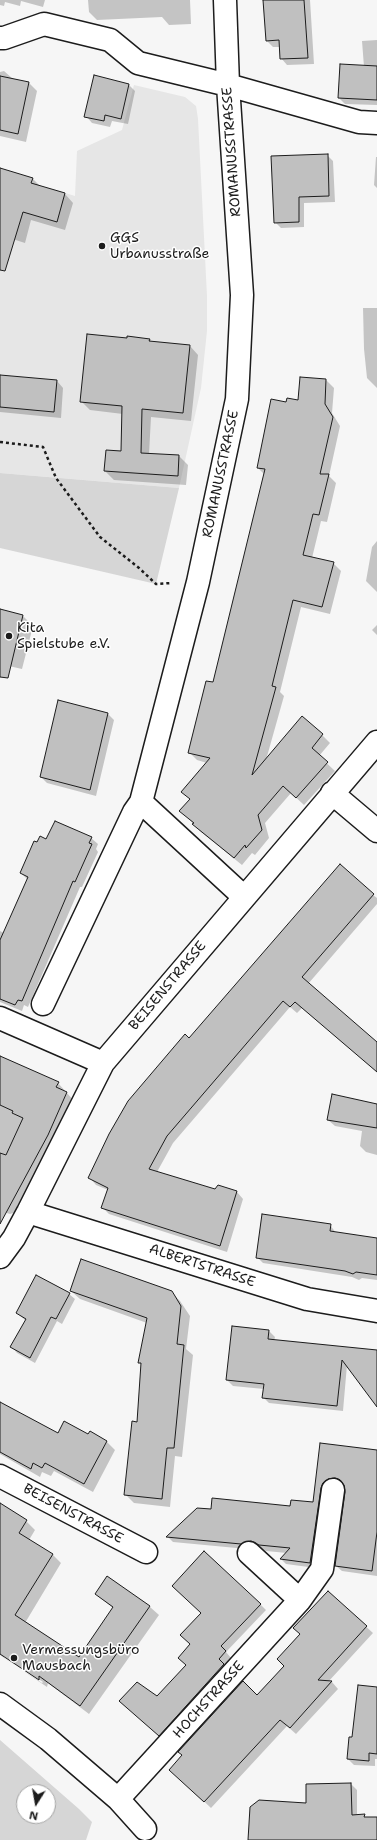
<!DOCTYPE html>
<meta charset="utf-8">
<style>
body{margin:0}
#map{position:relative;width:377px;height:1840px;overflow:hidden;background:#f6f6f6;font-family:"Shantell Sans",sans-serif}
canvas{display:block}
.north{position:absolute;left:16px;top:1784px;width:40px;height:40px;box-sizing:border-box;background:#fff;border:1px solid #a4a4a4;border-radius:50%;rotate:191deg;font-size:11px;font-weight:700;line-height:16px;text-align:center;color:#1c1c1c}
.north::after{content:'';display:block;margin:auto;width:14px;height:18px;background:#1c1c1c;clip-path:polygon(50% 0,100% 100%,50% 72%,0 100%)}
</style>
<div id="map">
<canvas width="377" height="1840"></canvas>
<div class="north">N</div>
</div>
<script>
const context = document.querySelector('canvas').getContext('2d');
context.lineJoin = 'round';
function paint(path, color) { context.fillStyle = color; context.fill(path, 'evenodd'); }
const toPath = rows => new Path2D(rows.map(r => 'M' + r).join(''));
function trace(path, color, width, dash) { context.strokeStyle = color; context.lineWidth = width; context.lineCap = dash ? 'butt' : 'round'; context.setLineDash(dash || []); context.stroke(path); }
function write(font, color, halo, rows, align = 'center') {
  context.font = font + ' "Shantell Sans",sans-serif'; context.lineWidth = 3; context.setLineDash([]); context.textBaseline = 'middle'; context.strokeStyle = halo; context.fillStyle = color; for (const [text, x, y, turn = 0] of rows) {
    context.save(); context.translate(x, y); context.rotate((+turn || 0) * Math.PI / 180); context.textAlign = isNaN(turn) ? turn : align; if (halo) context.strokeText(text, 0, 0); context.fillText(text, 0, 0); context.restore();
  }
}
const built = toPath([
 [134,85,185,97,196,106,198,119,207,296,207,331,201,388,179,488,0,473,0,173,75,196,77,151,122,130]
]);
const green = toPath([
 [0,473,179,488,156,584,0,548],
 [0,1740,79,1809,92,1822,86,1840,0,1840],
 [24,1792,48,1792,48,1816,24,1816]
]);
const shadow = toPath([
 [0,0,45,0,43,7,21,1,20,6,5,2,4,6,0,5],
 [88,0,190,0,191,24,169,25,162,17,97,20,89,12],
 [264,0,310,0,314,64,287,65,281,58,280,47,273,47,267,41],
 [377,40,377,105,345,104,339,98,364,67,362,41],
 [4,71,13,79,29,83,37,91,26,142,0,136,0,72],
 [129,85,135,91,128,124,112,121,110,127,92,123,86,116],
 [327,155,333,161,335,202,304,203,304,227,281,228,275,222],
 [376,157,377,157,377,188,374,185],
 [0,169,33,179,41,187,65,194,73,203,65,230,31,220,25,243,0,235],
 [363,308,377,308,377,388,367,378,364,349],
 [128,339,149,339,152,342,190,346,198,355,191,421,151,417,149,454,179,456,188,465,186,485,114,480,105,471,122,452,123,414,90,410,81,401],
 [0,376,57,381,63,388,61,418,0,412],
 [326,380,334,388,332,413,340,426,329,476,336,483,327,522,321,521,312,558,333,563,341,571,330,614,301,607,280,692,284,696,266,760,322,735,330,743,319,756,335,771,304,805,291,793,265,823,269,838,255,855,252,853,242,865,201,832,188,818,191,799,207,763,197,760,189,752,214,684,265,475,258,468,286,403,299,401],
 [377,541,377,592,366,581,372,547],
 [0,610,23,616,33,626,22,669,0,664],
 [377,625,377,635,372,630],
 [108,714,114,720,96,796,47,783,41,777],
 [91,838,98,844,96,849,98,852,82,887,80,887,28,1007,24,1005,22,1011,0,1002,0,931,4,933,28,880,21,873,38,844,47,840],
 [373,895,377,898,377,904,308,984,377,1043,377,1072,302,1008,297,1013,290,1007,173,1143,157,1172,215,1190,218,1186,237,1192,243,1199,227,1252,109,1214,103,1208,108,1190,96,1185,90,1178,189,1039],
 [0,1056,58,1083,75,1102,20,1211,10,1214,0,1211],
 [377,1105,377,1155,366,1152,360,1146,362,1131,335,1126,328,1120],
 [330,1225,336,1233,377,1239,377,1280,362,1278,359,1280,352,1277,263,1263,257,1257],
 [71,1291,171,1292,180,1301,190,1316,186,1349,193,1355,182,1457,175,1456,170,1507,134,1503,125,1494,137,1423,142,1365,139,1363,147,1323,80,1299],
 [69,1294,75,1299,62,1324,57,1321,35,1363,17,1353,12,1347,26,1321,17,1313],
 [269,1331,275,1337,274,1341,377,1351,377,1403,347,1365,343,1411,269,1403,263,1397,264,1389,233,1386,227,1380],
 [58,1434,88,1436,106,1441,115,1450,93,1492,54,1471,51,1476,42,1472,40,1477,0,1454,0,1436],
 [321,1444,377,1476,377,1576,342,1571,336,1566,346,1492,345,1485,342,1483,334,1484,316,1568,286,1564,281,1559,287,1553,266,1551,258,1546,247,1549,173,1542,168,1537,314,1503],
 [0,1520,26,1521,35,1530,29,1540,52,1554,61,1563,25,1623,79,1659,114,1609,96,1594,108,1577,150,1607,159,1615,89,1714,48,1683,47,1687,0,1655],
 [4,1656,43,1682,42,1683,4,1658],
 [328,1592,373,1633,328,1682,332,1682,338,1689,296,1734,287,1726,211,1808,177,1776,286,1666,301,1635],
 [260,1604,266,1610,226,1652,231,1658,224,1665,229,1671,165,1740,120,1701,157,1698],
 [377,1688,377,1759,375,1759,375,1766,354,1765,348,1759,352,1738],
 [351,1784,357,1790,357,1816,377,1818,377,1840,249,1840,307,1804]
]);
const building = toPath([
 [263,0,304,0,308,58,280,59,279,40,266,41,263,0],
 [340,64,377,66,377,100,338,98,340,64],
 [94,75,129,84,121,119,105,115,104,121,84,117,94,75],
 [0,76,29,82,18,134,0,130,0,76],
 [328,154,329,196,299,197,299,222,274,223,271,156,328,154],
 [0,168,33,178,31,183,65,193,57,222,23,212,5,271,0,270,0,168],
 [87,334,127,338,127,336,150,339,149,341,190,345,183,413,142,409,141,453,179,455,178,476,104,471,106,450,121,451,122,406,80,402,87,334],
 [0,375,57,380,54,412,0,407,0,375],
 [300,377,326,379,325,404,333,417,320,474,329,474,319,515,313,514,303,555,334,562,322,607,293,600,272,686,276,687,252,775,302,716,323,734,312,748,328,762,296,798,283,786,258,815,262,830,246,848,245,845,234,858,192,824,194,823,179,811,190,799,181,792,210,758,188,753,206,681,213,682,265,469,257,468,271,399,286,402,287,398,298,400,300,377],
 [0,609,23,615,8,678,0,677,0,609],
 [58,700,108,713,90,790,40,777,58,700],
 [55,821,92,837,89,843,92,844,75,882,73,881,22,1001,18,1000,15,1005,0,999,0,940,28,877,20,873,34,841,37,842,40,836,46,839,55,821],
 [340,864,374,894,302,977,377,1042,377,1072,295,1002,290,1007,283,1001,167,1136,149,1169,215,1189,218,1185,237,1191,220,1246,101,1208,108,1188,88,1178,109,1134,128,1101,185,1034,189,1038,340,864],
 [0,1056,59,1082,56,1087,67,1092,48,1135,0,1224,0,1153,6,1155,23,1118,12,1113,13,1111,0,1105,0,1056],
 [332,1094,377,1104,377,1128,327,1120,332,1094],
 [262,1214,331,1224,330,1231,377,1238,377,1275,356,1272,353,1274,345,1271,256,1258,262,1214],
 [81,1259,172,1291,181,1306,177,1344,184,1345,174,1448,167,1448,162,1499,124,1495,132,1421,137,1422,141,1363,138,1363,147,1318,70,1291,81,1259],
 [36,1275,70,1293,56,1319,51,1317,30,1358,10,1347,26,1319,16,1313,36,1275],
 [232,1326,269,1330,268,1339,377,1350,377,1407,342,1360,337,1406,262,1398,264,1384,226,1380,232,1326],
 [0,1402,58,1433,64,1421,88,1434,90,1431,107,1441,84,1484,45,1463,42,1468,33,1463,31,1469,0,1452,0,1402],
 [320,1443,377,1450,377,1532,372,1571,335,1566,345,1492,344,1485,340,1480,335,1478,328,1479,323,1483,321,1488,310,1563,280,1559,290,1548,259,1545,251,1541,241,1544,166,1537,197,1508,211,1509,212,1498,290,1506,291,1500,313,1502,320,1443],
 [0,1503,27,1520,19,1533,53,1554,15,1615,79,1657,113,1607,95,1594,107,1576,150,1606,80,1706,39,1676,39,1680,0,1654,0,1503],
 [204,1551,261,1604,221,1646,226,1651,219,1659,224,1664,159,1736,119,1701,137,1682,157,1696,186,1665,178,1658,190,1644,180,1635,201,1613,172,1586,204,1551],
 [328,1591,367,1626,318,1680,332,1681,290,1728,280,1720,204,1802,169,1770,182,1755,178,1752,243,1681,257,1695,284,1666,277,1659,300,1634,293,1628,328,1591],
 [358,1685,377,1687,377,1754,369,1753,369,1761,347,1759,349,1737,352,1737,358,1685],
 [351,1783,352,1815,365,1814,364,1817,377,1817,377,1840,248,1840,250,1807,259,1800,306,1803,306,1784,351,1783]
]);
const path = toPath([
 [0,442,43,447,56,478,100,537,139,568,156,584,172,583]
]);
const minor = toPath([
 [225,0,228,85,242,295,237,399,198,582,141,802,244,897],
 [0,38,4,38,44,24,110,40,138,63,228,85,359,122,377,123],
 [332,793,377,831],
 [43,1004,134,812,141,802],
 [0,1018,103,1063],
 [28,1212,307,1299,377,1311],
 [0,1257,14,1238,28,1212,103,1063,377,742],
 [0,1476,146,1552],
 [249,1553,300,1600],
 [0,1704,48,1739,118,1799,145,1829],
 [118,1799,300,1600,322,1569,333,1490]
]);
const markers = [
 [102,246,4,"#1c1c1c"],
 [9,636,4,"#1c1c1c"],
 [14,1658,4,"#1c1c1c"]
];
const streetNames = [
 ["ROMANUSSTRASSE",232,152,-94],
 ["ROMANUSSTRASSE",221,474,-78],
 ["BEISENSTRASSE",168,986,-50],
 ["ALBERTSTRASSE",202,1266,18],
 ["BEISENSTRASSE",73,1514,28],
 ["HOCHSTRASSE",209,1700,-48]
];
const poiNames = [
 ["GGS",110,238],
 ["Urbanusstraße",110,254],
 ["Kita",17,628],
 ["Spielstube e.V.",17,644],
 ["Vermessungsbüro",22,1650],
 ["Mausbach",22,1666]
];
paint(built, '#e6e6e6');
paint(green, '#d6d6d6');
paint(shadow, '#0003');
paint(building, '#c0c0c0');
trace(building, '#1c1c1c', 1);
trace(minor, '#1c1c1c', 25);
trace(path, '#1c1c1c', 2.5, [3, 3]);
trace(minor, '#fff', 22);
for (const [x, y, r, color] of markers) { const dot = new Path2D(); dot.arc(x, y, r, 0, 2 * Math.PI); context.fillStyle = color; context.fill(dot); trace(dot, '#fff', 1.5); }
write('14px', '#1c1c1c', '#fff', streetNames);
write('14px', '#1c1c1c', '#fff', poiNames, 'left');
</script>
